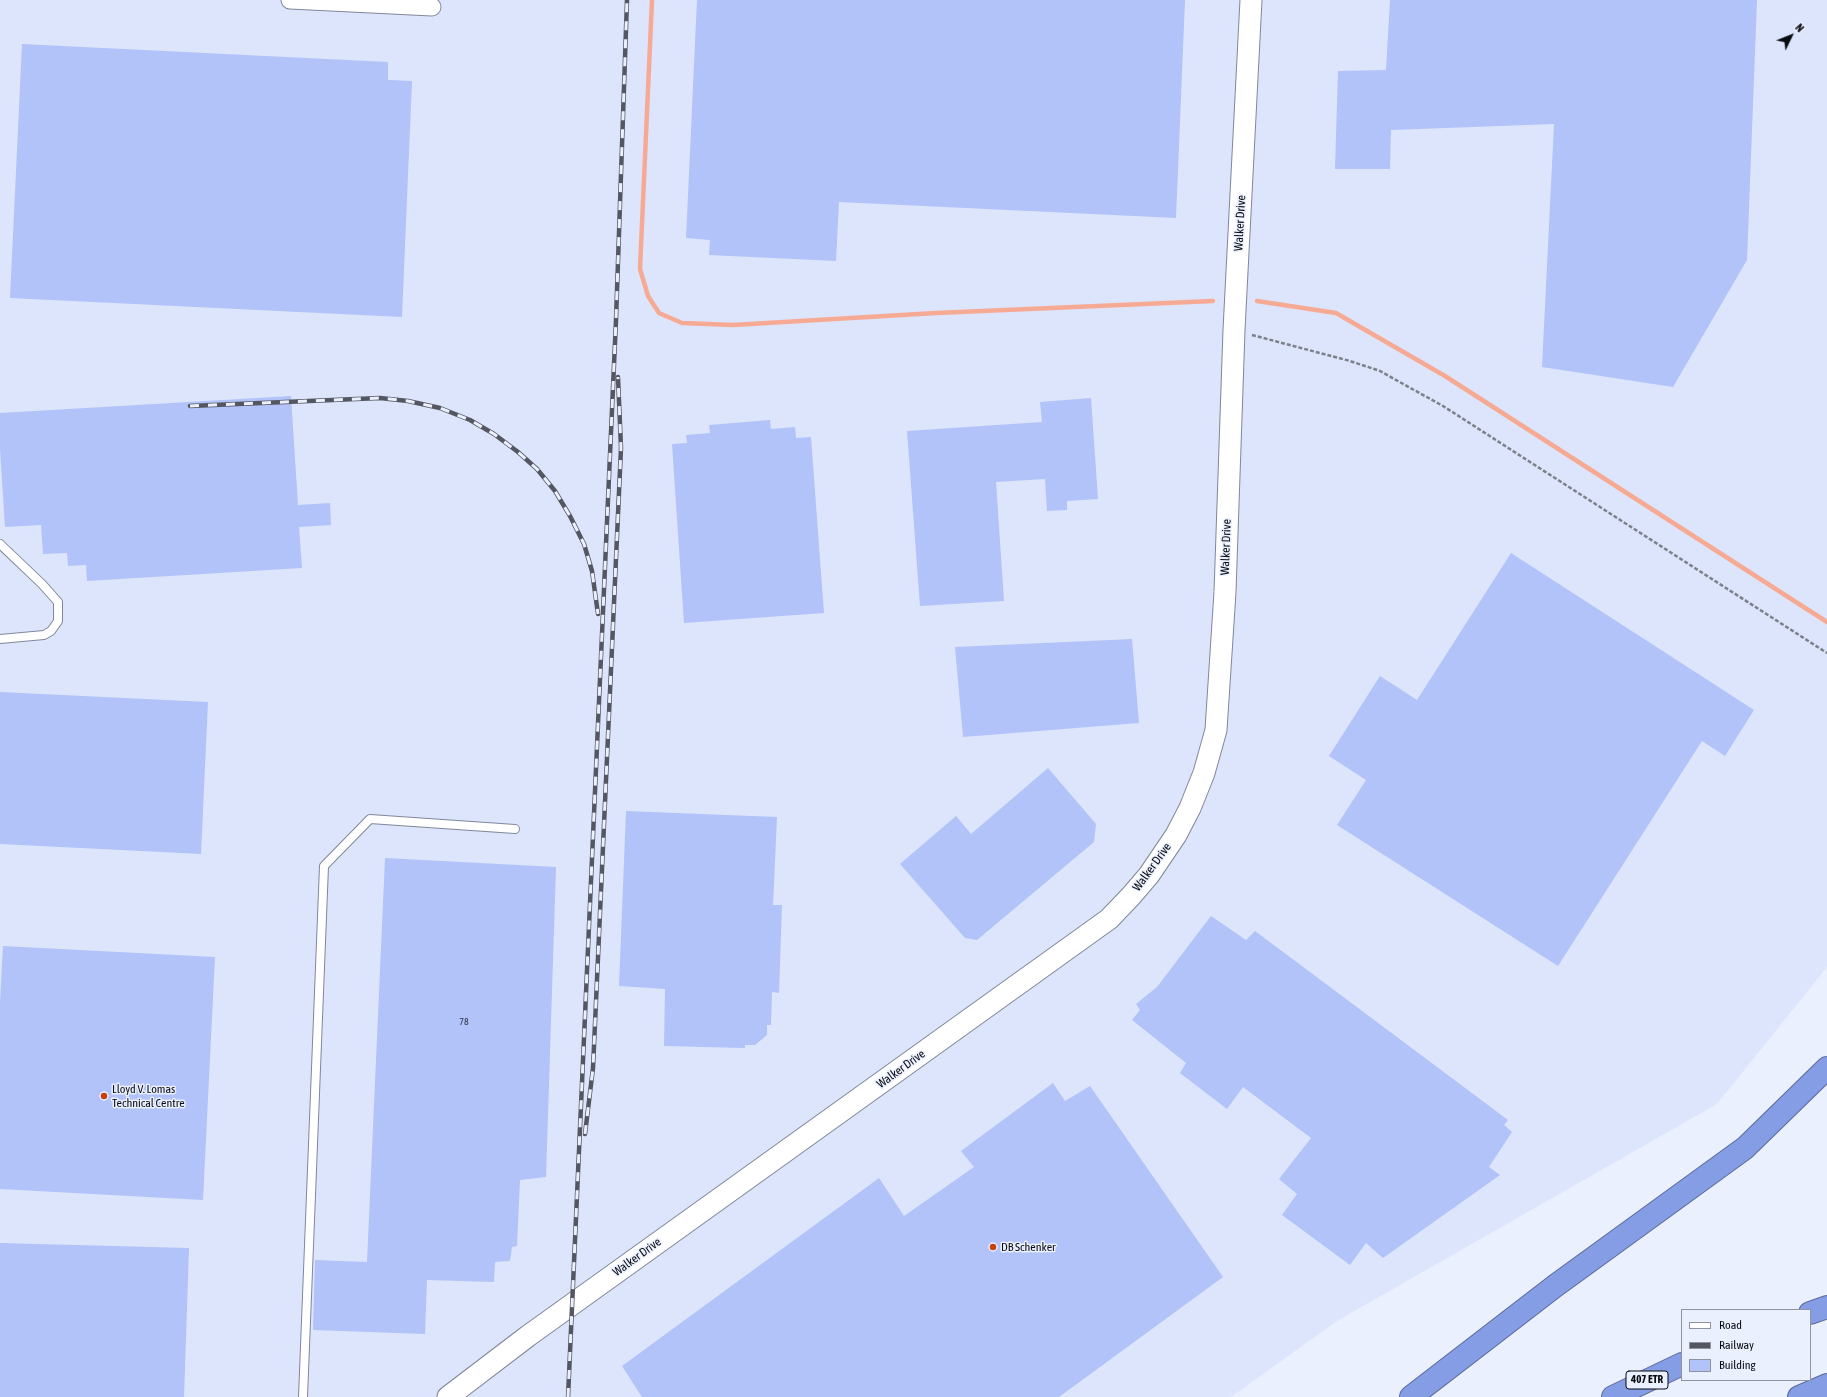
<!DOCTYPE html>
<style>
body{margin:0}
#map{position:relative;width:1827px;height:1397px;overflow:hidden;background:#ebf0fe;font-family:"Asap Condensed",sans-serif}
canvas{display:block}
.legend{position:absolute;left:1681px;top:1309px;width:130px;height:72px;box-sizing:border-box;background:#ebf0fe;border:1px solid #9194a0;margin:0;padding:5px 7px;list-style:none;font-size:12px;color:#090b12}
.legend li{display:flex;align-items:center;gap:8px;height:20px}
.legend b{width:20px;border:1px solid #9194a0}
.north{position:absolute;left:1771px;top:16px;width:40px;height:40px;-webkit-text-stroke:3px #ebf0fe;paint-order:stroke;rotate:47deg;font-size:11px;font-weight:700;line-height:16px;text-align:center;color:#090b12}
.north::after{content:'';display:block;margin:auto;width:14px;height:18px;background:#090b12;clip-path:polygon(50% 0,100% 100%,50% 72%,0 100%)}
</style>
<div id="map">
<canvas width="1827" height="1397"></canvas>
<ul class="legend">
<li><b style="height:5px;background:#fff"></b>Road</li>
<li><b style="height:5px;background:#545761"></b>Railway</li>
<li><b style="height:11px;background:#b1c3f8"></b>Building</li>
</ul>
<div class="north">N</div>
</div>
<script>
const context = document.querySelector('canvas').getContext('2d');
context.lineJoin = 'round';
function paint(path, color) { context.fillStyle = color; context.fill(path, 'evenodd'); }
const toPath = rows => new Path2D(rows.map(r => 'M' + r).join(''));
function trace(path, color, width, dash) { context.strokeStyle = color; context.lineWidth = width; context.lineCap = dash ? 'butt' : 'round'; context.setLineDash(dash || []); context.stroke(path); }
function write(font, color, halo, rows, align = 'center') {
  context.font = font + ' "Asap Condensed",sans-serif'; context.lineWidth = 3; context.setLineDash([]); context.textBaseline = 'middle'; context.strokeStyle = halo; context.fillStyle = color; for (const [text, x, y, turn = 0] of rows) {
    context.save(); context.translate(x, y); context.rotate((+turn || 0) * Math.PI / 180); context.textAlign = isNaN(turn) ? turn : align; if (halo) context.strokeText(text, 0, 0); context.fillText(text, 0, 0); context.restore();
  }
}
const built = toPath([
 [0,0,1827,0,1827,967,1717,1104,1337,1321,1231,1397,0,1397]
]);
const stream = toPath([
 [652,0,640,269,648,296,659,313,682,323,733,325,936,313,1213,301],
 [1257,301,1336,313,1445,376,1827,622]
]);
const building = toPath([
 [697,0,1185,0,1176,218,839,202,836,261,709,255,710,240,686,238],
 [1390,0,1757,0,1747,260,1673,387,1542,367,1554,124,1391,130,1390,169,1335,169,1338,71,1386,70],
 [22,44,388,62,388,80,412,81,402,317,10,298],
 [291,396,298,505,330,503,331,525,299,527,302,568,87,581,86,565,68,566,67,553,43,554,41,525,5,527,0,449,0,413],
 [1091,398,1098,499,1067,501,1067,510,1047,511,1045,479,996,482,1004,601,920,606,907,431,1042,422,1040,402],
 [770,420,771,429,795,427,796,438,811,437,824,613,684,623,672,444,687,443,686,435,710,433,709,425],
 [1511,553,1754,710,1725,756,1702,741,1558,966,1337,825,1366,780,1329,756,1380,676,1417,700],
 [1132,639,1139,723,963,737,955,647],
 [0,692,208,702,201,854,0,844],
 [1048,768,1096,824,1094,842,977,940,965,938,900,864,956,816,971,834],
 [626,811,777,817,773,905,782,905,779,993,772,992,771,1025,767,1025,767,1035,755,1045,745,1045,745,1048,664,1046,665,989,619,986],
 [385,858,556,867,546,1177,520,1180,517,1246,512,1247,510,1261,495,1262,494,1282,427,1280,425,1334,313,1330,315,1260,367,1262],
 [1211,916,1246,940,1255,931,1508,1120,1504,1125,1512,1132,1489,1167,1500,1175,1383,1258,1366,1243,1350,1265,1282,1215,1297,1194,1279,1179,1311,1138,1243,1087,1227,1109,1180,1073,1186,1063,1132,1020,1140,1010,1136,1004,1157,987],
 [3,946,215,957,203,1200,0,1189,0,1003],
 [1053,1083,1065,1101,1090,1086,1223,1277,1059,1397,642,1397,622,1366,879,1178,904,1216,974,1167,961,1151],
 [0,1243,189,1248,184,1397,0,1397]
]);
const path = toPath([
 [1252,335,1350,361,1380,371,1405,385,1443,406,1827,653]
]);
const service = toPath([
 [0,544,42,584,58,602,58,621,51,631,44,635,0,639],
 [303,1397,324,866,370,819,515,829]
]);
const minor = toPath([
 [290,0,432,7]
]);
const tertiary = toPath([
 [448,1397,528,1336,1109,919,1131,896,1149,875,1176,835,1190,808,1204,773,1216,730,1225,592,1234,330,1251,0]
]);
const motorway = toPath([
 [1810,1313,1827,1307],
 [1411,1397,1555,1286,1745,1148,1827,1068],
 [1613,1397,1682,1364],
 [1799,1397,1827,1385]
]);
const rail = toPath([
 [190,406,380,398,408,401,440,408,470,420,494,434,518,452,537,469,555,491,570,516,584,544,592,571,598,614],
 [585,1134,593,1068,621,448,618,377],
 [568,1397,616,320,627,0]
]);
const markers = [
 [104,1096,4,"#c8410c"],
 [993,1247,4,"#c8410c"]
];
const numberNames = [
 ["78",464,1022]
];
const shields = [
 [1647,1380,42]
];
const shieldNames = [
 ["407 ETR",1647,1380]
];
const streetNames = [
 ["Walker Drive",1240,223,-87],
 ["Walker Drive",1226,547,-88],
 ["Walker Drive",1152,867,-54],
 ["Walker Drive",901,1069,-36],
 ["Walker Drive",637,1257,-36]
];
const poiNames = [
 ["Lloyd V. Lomas",112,1089],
 ["Technical Centre",112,1103],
 ["DB Schenker",1001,1247]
];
paint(built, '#dde5fc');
trace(stream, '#f6aa93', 4.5);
paint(building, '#b1c3f8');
trace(service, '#80879b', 10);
trace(minor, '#80879b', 19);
trace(tertiary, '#80879b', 23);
trace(motorway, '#5a6a9a', 24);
trace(path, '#7d818b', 2.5, [4, 2]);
trace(service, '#fff', 8);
trace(minor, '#fff', 17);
trace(tertiary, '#fff', 21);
trace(motorway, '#859de4', 22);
trace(rail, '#545761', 4.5);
trace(rail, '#ebf0fe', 3, [9]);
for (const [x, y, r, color] of markers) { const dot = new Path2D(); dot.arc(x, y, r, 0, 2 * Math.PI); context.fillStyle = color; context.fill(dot); trace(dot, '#ebf0fe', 1.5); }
write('10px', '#33394c', null, numberNames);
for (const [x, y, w] of shields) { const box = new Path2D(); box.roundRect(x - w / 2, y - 9, w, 18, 3); context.fillStyle = '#ebf0fe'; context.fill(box); trace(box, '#090b12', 1); }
write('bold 11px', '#090b12', null, shieldNames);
write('12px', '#090b12', '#ebf0fe', streetNames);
write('12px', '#090b12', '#ebf0fe', poiNames, 'left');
</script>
